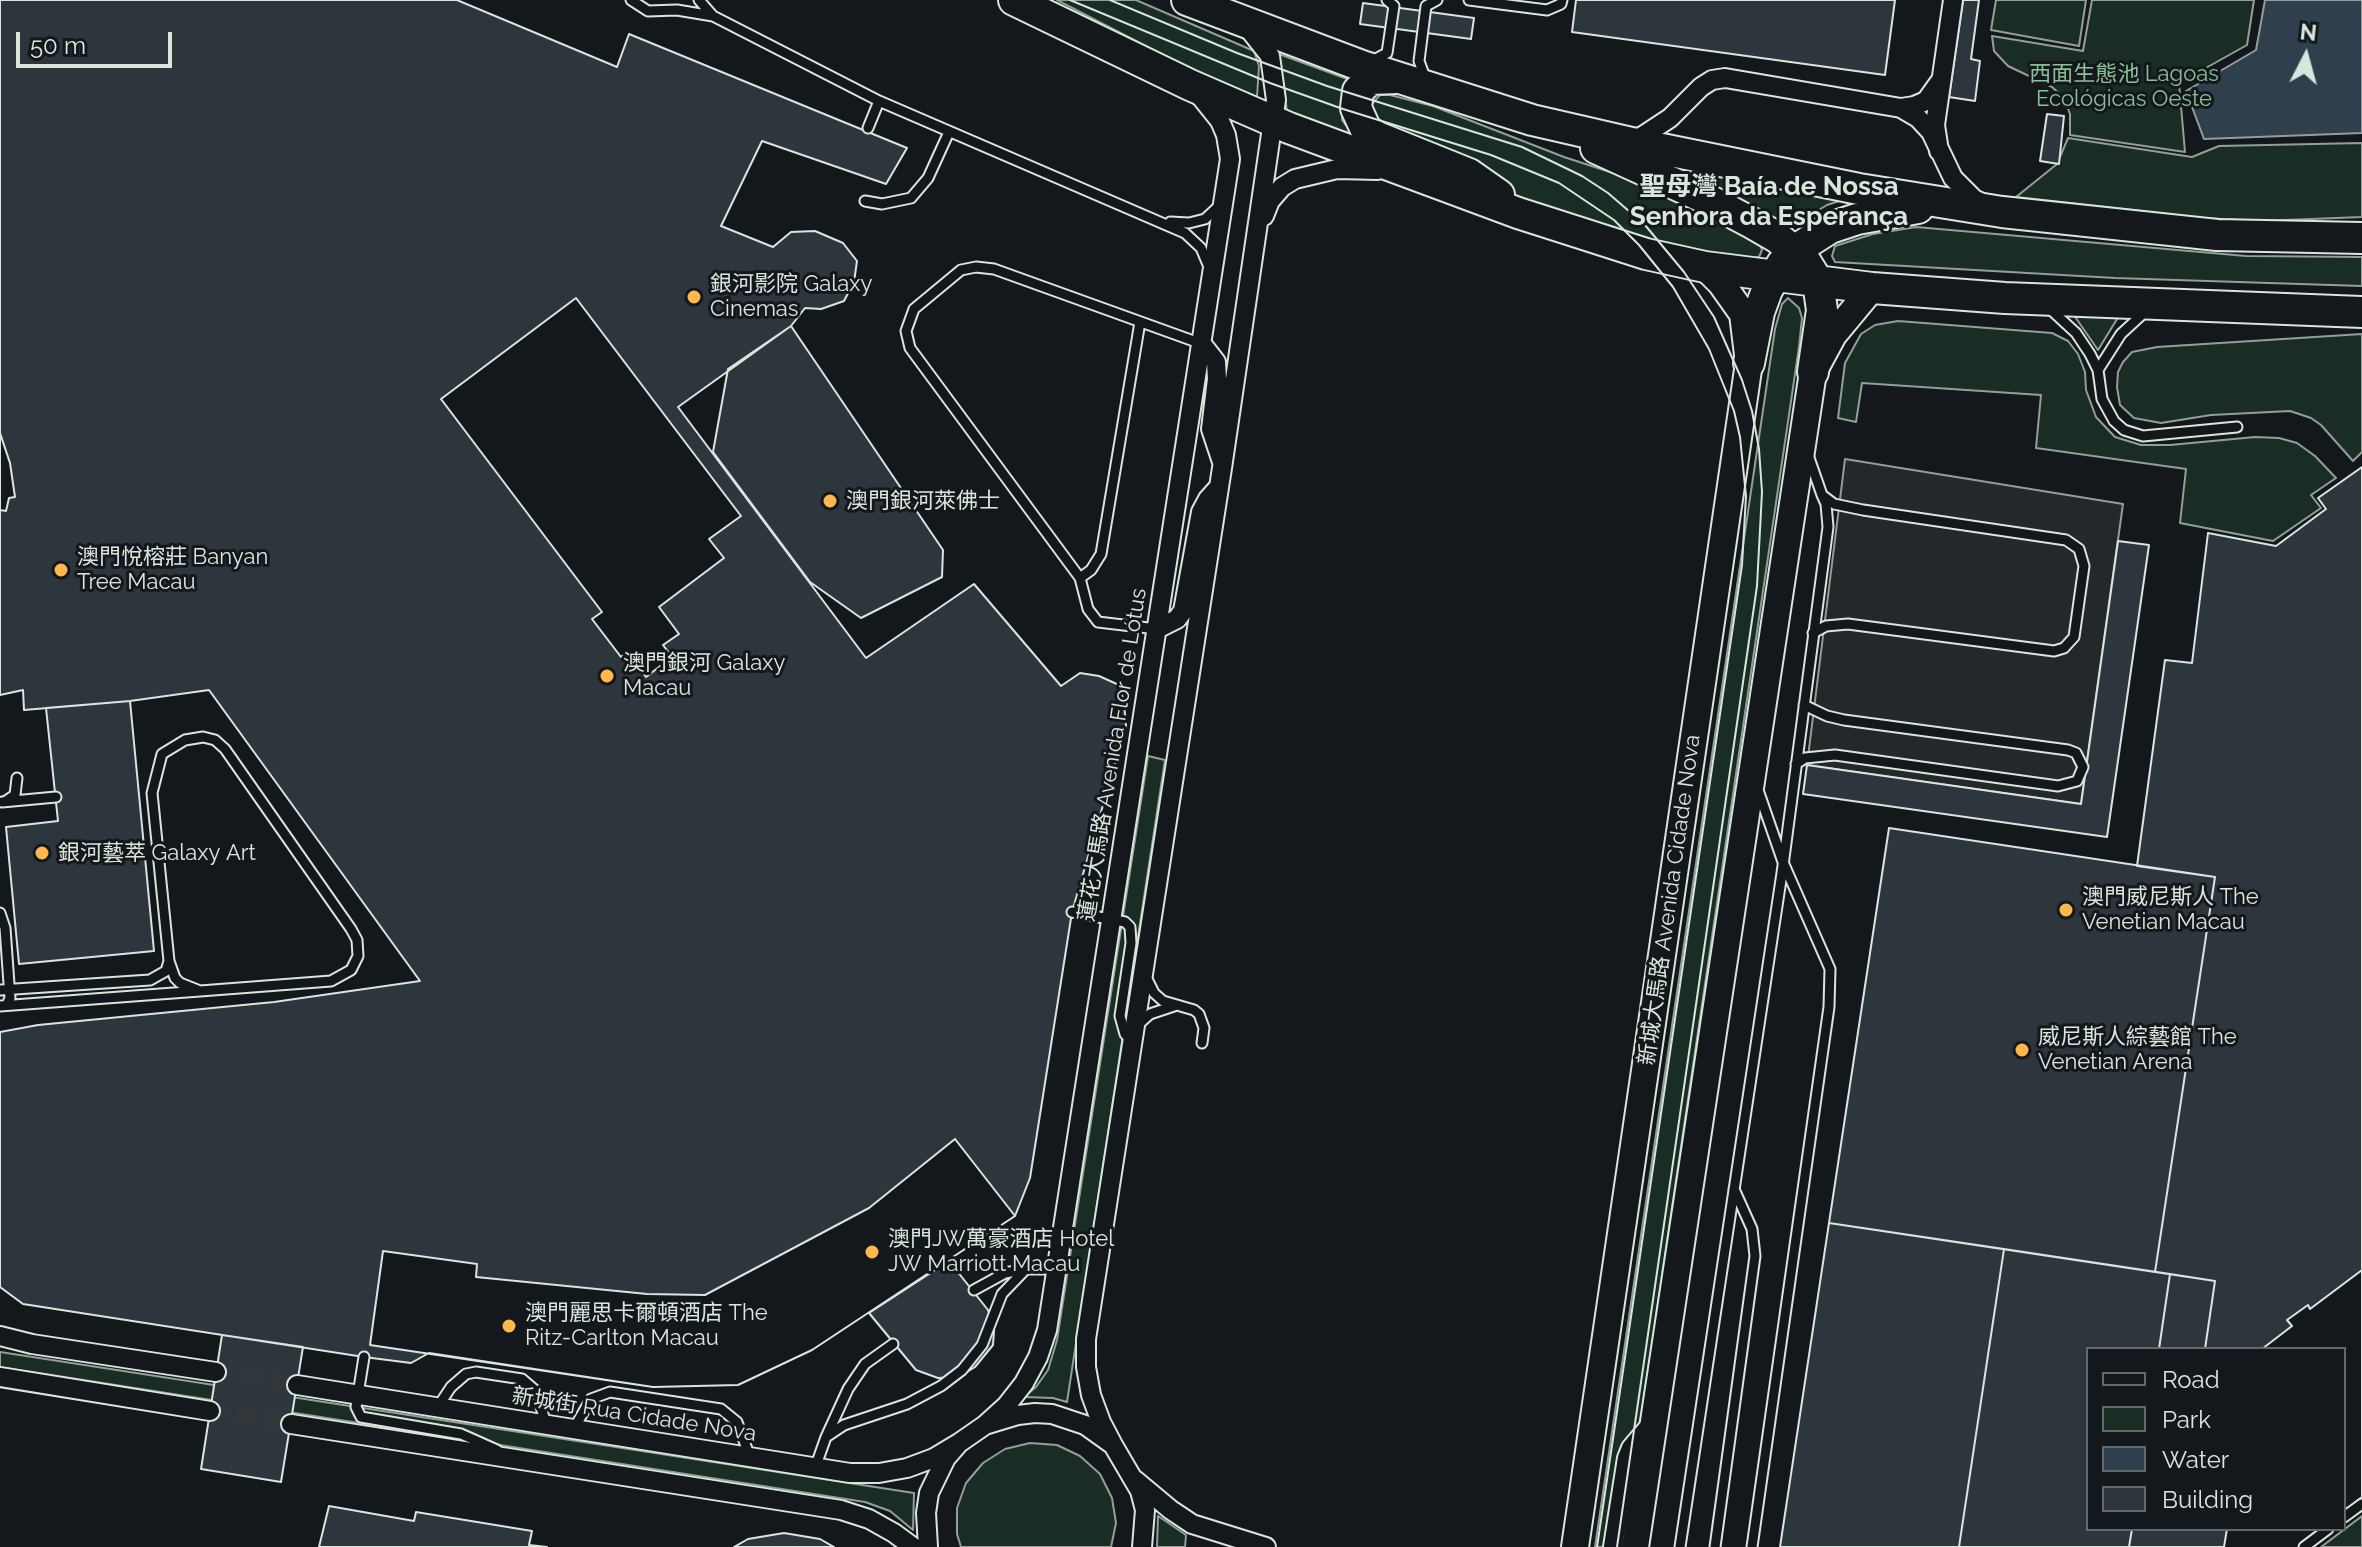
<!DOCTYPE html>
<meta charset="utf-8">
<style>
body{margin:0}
#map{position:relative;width:2362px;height:1547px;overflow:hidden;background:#14181c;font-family:Raleway,sans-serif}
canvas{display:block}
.legend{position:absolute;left:2086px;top:1347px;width:260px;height:184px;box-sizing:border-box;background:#14181c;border:2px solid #626a69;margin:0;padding:10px 14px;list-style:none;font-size:24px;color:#d8e6dc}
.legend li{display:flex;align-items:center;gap:16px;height:40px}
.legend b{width:40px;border:2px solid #626a69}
.north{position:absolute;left:2266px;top:16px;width:80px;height:80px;-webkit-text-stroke:6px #14181c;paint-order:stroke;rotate:6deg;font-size:22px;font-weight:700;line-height:32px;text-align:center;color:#d8e6dc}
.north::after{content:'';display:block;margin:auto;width:28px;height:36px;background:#d8e6dc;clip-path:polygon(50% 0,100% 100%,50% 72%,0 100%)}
.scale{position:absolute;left:16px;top:32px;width:156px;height:36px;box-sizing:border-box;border:4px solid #d8e6dc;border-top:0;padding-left:10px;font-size:24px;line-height:28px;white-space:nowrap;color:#d8e6dc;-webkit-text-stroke:6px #14181c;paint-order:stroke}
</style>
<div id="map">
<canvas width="2362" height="1547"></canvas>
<ul class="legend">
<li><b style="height:10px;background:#14181c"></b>Road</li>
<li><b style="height:22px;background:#1a2d24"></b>Park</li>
<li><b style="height:22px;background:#2f3f4d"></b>Water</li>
<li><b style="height:22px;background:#2c363c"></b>Building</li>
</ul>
<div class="north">N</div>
<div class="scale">50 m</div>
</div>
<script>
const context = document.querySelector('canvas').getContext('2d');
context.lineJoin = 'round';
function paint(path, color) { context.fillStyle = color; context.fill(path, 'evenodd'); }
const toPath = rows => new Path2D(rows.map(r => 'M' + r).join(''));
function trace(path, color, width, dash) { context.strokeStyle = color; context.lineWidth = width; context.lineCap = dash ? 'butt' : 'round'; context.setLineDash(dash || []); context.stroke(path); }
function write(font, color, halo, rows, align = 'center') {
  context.font = font + ' Raleway,"Noto Sans SC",sans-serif'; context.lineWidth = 6; context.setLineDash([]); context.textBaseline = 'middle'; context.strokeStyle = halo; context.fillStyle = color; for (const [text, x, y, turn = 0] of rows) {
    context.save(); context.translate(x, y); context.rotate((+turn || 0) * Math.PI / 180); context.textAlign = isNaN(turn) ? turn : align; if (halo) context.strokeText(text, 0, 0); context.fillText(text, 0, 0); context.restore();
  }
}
const green = toPath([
 [1057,0,1136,0,1254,51,1259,66,1257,97,1190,69,1057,0],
 [1996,0,2086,0,2079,46,1991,30,1996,0],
 [2092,0,2254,0,2247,45,2179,83,2185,152,2070,135,2070,114,2064,98,2052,87,2008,66,1994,51,1992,36,2083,51,2092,0],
 [1279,54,1350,80,1342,98,1342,120,1357,140,1287,111,1279,54],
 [1380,95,1390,95,1433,106,1564,157,1659,188,1759,242,1762,250,1759,257,1741,260,1686,252,1522,202,1488,175,1371,123,1371,105,1380,95],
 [2068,138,2192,157,2219,146,2362,143,2362,217,2260,221,2204,218,2016,197,2057,164,2068,138],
 [1687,172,1768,182,1854,196,1827,205,1787,229,1687,172],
 [1916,227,2246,256,2362,257,2362,286,2115,278,1835,262,1832,256,1835,246,1873,234,1916,227],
 [1788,298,1799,308,1802,318,1799,347,1622,1547,1595,1547,1775,329,1782,304,1788,298],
 [2071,311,2122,311,2098,350,2071,311],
 [1898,321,2052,333,2068,341,2078,354,2085,372,2086,390,2096,417,2115,437,2141,445,2170,445,2255,437,2279,438,2297,443,2315,456,2336,478,2311,495,2321,508,2273,541,2180,523,2186,469,2036,448,2041,395,1862,383,1856,422,1838,418,1845,363,1861,334,1875,325,1898,321],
 [2362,334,2362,452,2353,461,2321,425,2311,418,2290,411,2211,415,2161,423,2134,418,2120,405,2117,387,2118,372,2123,362,2132,352,2157,347,2362,334],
 [1148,756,1165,760,1067,1402,1053,1398,1024,1397,1036,1387,1048,1370,1057,1340,1148,756],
 [0,1352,914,1493,913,1530,890,1511,865,1502,0,1367,0,1352],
 [1030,1443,1057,1445,1080,1456,1100,1474,1112,1498,1116,1523,1111,1547,961,1547,957,1534,957,1508,966,1483,983,1463,1005,1449,1030,1443],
 [1158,1516,1186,1535,1185,1547,1157,1547,1158,1516],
 [2362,1516,2362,1547,2321,1547,2362,1516]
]);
const parking = toPath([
 [1845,459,2123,504,2081,804,1807,765,1845,459]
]);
const water = toPath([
 [2265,0,2362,0,2362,133,2204,139,2186,91,2256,50,2265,0]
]);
const building = toPath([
 [0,0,457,0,617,67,629,34,907,148,886,184,762,141,721,226,773,247,791,232,815,231,843,243,857,261,854,282,844,301,821,309,805,308,791,326,678,407,866,658,974,584,1061,686,1080,673,1099,676,1119,685,1124,702,1126,726,1072,912,1030,1178,1015,1216,812,1350,738,1385,653,1387,429,1353,411,1363,364,1357,23,1304,0,1287,0,1032,38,1025,274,1002,420,981,209,690,130,701,24,710,23,690,0,695,0,0],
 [1576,0,1895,0,1885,75,1572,32,1576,0],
 [1963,0,1979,0,1971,59,1980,61,1975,101,1949,97,1963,0],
 [1363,3,1474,18,1471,39,1360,24,1363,3],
 [2047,114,2064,116,2059,164,2040,161,2047,114],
 [576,298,741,516,709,539,724,558,659,607,679,634,663,645,672,657,646,677,627,652,621,657,592,619,602,612,441,399,576,298],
 [791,326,943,550,942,577,861,618,810,582,713,452,728,369,791,326],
 [0,433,10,463,15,497,9,498,6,511,0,510,0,433],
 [2362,467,2362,1497,2344,1511,2344,1349,2205,1349,2215,1281,2155,1272,2215,877,2137,866,2165,660,2192,663,2208,533,2276,546,2326,509,2318,498,2362,467],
 [2118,541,2149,545,2107,837,1803,794,1807,765,2081,804,2118,541],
 [130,701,154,951,19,964,6,827,58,821,46,708,130,701],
 [1889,828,2215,877,2155,1272,1829,1223,1889,828],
 [955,1139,1015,1216,812,1350,738,1385,653,1387,370,1345,383,1251,477,1264,476,1277,647,1294,705,1295,869,1208,955,1139],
 [1829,1223,2004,1249,1959,1547,1780,1547,1829,1223],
 [2004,1249,2170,1274,2159,1349,2088,1349,2088,1529,2132,1529,2129,1547,1959,1547,2004,1249],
 [949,1261,988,1310,994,1331,993,1345,975,1367,959,1377,938,1378,916,1370,869,1313,949,1261],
 [2362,1270,2362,1497,2344,1511,2344,1349,2262,1349,2292,1326,2287,1320,2308,1305,2310,1309,2362,1270],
 [2170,1274,2215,1281,2205,1349,2159,1349,2170,1274],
 [222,1335,303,1347,281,1482,201,1469,222,1335],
 [329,1506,414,1521,416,1512,532,1531,529,1545,547,1547,319,1547,329,1506],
 [2132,1529,2227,1529,2224,1547,2129,1547,2132,1529],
 [784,1533,820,1539,834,1547,734,1547,748,1539,784,1533]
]);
const streetTunnel = toPath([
 [216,1372,297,1385],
 [210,1411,291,1424]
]);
const lane = toPath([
 [631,0,648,11,677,10,713,16,879,101,1185,233,1201,248,1209,267],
 [699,0,713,16],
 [1469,0,1547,10,1561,4,1562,0],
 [1372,61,1387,53,1394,6,1387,0],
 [1426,80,1419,61,1426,6,1437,0],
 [868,128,879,101],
 [865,201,882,204,911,198,928,178,949,132],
 [1170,222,1189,223,1205,219,1220,205],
 [2049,308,2076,333,2090,354,2098,370,2102,399,2114,421,2124,430,2143,436,2237,427],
 [2098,370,2121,334,2147,310],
 [1808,455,1822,495,1834,504,1863,510,2066,540,2079,549,2084,566,2074,637,2064,648,2054,651,1848,624,1826,626,1813,633],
 [1080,578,1091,570,1101,554,1140,322],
 [1157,629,1098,622,1088,609,1080,578,910,348,906,331,914,309,961,270,976,267,994,269,1202,344],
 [1796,764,1805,758,1835,755,2058,786,2077,781,2083,767,2076,753,2068,750,1844,720,1827,716,1804,705],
 [6,801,15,795,17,778],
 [2,802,56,797],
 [1072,912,1125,922,1130,927,1131,943,1120,1016,1125,1034,1132,1041],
 [0,913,5,928,10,998,7,1005],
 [1146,977,1154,993,1163,1001,1194,1010,1199,1014,1204,1028,1202,1043],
 [0,990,150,980,166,971,169,961],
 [0,1006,200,991,331,981,351,970,358,956,357,940,351,929,225,749,215,740,203,737,185,740,162,754,152,793,169,961,175,978,180,983,200,991],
 [1139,1024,1150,1014,1174,1006],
 [974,1290,1005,1273,1026,1269,1057,1269],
 [364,1357,356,1407,361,1417,461,1434,497,1450],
 [437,1408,451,1387,466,1374,476,1372,522,1379,537,1392,546,1425],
 [573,1430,591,1399,610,1392,721,1409,737,1422,750,1457],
 [826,1437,844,1425,907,1404,941,1386,962,1370,982,1345,1002,1294,1026,1269],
 [815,1468,826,1437,848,1389,865,1364,893,1344],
 [2344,1517,2362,1504],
 [1680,1547,1782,873,1828,527,1826,504,1822,495],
 [1715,1547,1755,1256,1752,1229,1734,1189],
 [1752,1547,1829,1007,1830,969,1783,862,1758,790],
 [2304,1547,2328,1529]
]);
const street = toPath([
 [1901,108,1918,118,1931,132,1953,178,1974,199,1986,205],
 [1632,143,1670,118,1701,87,1712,80,1725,78,1901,108,1914,106,1926,101,1941,80],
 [1939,151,1935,125,1953,0],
 [1264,216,1270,201,1282,187,1295,179,1337,169,1378,170],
 [1202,344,1216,362,1217,379,1211,429,1222,462],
 [1157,629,1177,619,1183,611,1201,512,1208,499,1218,488],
 [0,1336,32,1344,216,1372],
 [0,1377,210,1411],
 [297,1385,850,1473,879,1473,907,1468,934,1458,959,1443],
 [291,1424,841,1510,869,1519,894,1533,913,1547],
 [985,1425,1006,1406,1024,1383,1038,1357,1047,1330,1230,159,1226,135,1220,121,1200,96],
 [1113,1445,1101,1422,1091,1395,1086,1367,1086,1339,1222,468,1276,100,1270,56,1248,28],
 [1135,1480,1171,1510,1192,1524,1266,1547],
 [928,1547,926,1513,929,1493,946,1458,959,1443,985,1425,1018,1415,1035,1413,1052,1414,1085,1425,1113,1445,1140,1491,1145,1510,1142,1547],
 [1613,1547,1627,1458,1631,1448,1653,1422]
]);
const secondary = toPath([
 [1575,1547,1749,363,1743,314,1721,283,1705,267],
 [1635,1547,1813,372,1833,335,1872,288]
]);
const primary = toPath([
 [1014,0,1190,85,1289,128,1518,213,1646,254,1705,267,1872,288,2005,298,2362,312],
 [1187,0,1362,66,1532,120,1632,143,1859,189,2002,212,2217,235,2362,238],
 [1397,78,1370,79,1358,91,1356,108,1366,130,1377,137,1469,174,1499,195],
 [1596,148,1701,196,1752,223,1778,238,1805,261,1818,282,1822,310,1813,372],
 [1749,363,1759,312,1767,290,1782,264,1794,251,1830,228,1857,219,1918,208]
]);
const tram = toPath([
 [1070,0,1270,83,1343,109,1491,155,1559,183,1614,220,1639,245,1673,287,1709,349,1734,411,1740,437,1746,496,1742,565,1597,1547],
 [1110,0,1237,53,1327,86,1522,147,1582,176,1608,193,1645,225,1684,272,1714,317,1742,380,1752,411,1759,449,1762,492,1757,586,1617,1547]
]);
const markers = [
 [694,297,8,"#ffb74d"],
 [830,501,8,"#ffb74d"],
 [61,570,8,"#ffb74d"],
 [607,676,8,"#ffb74d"],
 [42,853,8,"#ffb74d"],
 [2066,910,8,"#ffb74d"],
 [2022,1050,8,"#ffb74d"],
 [872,1252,8,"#ffb74d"],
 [509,1326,8,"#ffb74d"]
];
const parkNames = [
 ["西面生態池 Lagoas",2124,74],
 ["Ecológicas Oeste",2124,99]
];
const poiNames = [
 ["銀河影院 Galaxy",710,284],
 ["Cinemas",710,309],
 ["澳門銀河萊佛士",846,501],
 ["澳門悅榕莊 Banyan",77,557],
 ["Tree Macau",77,582],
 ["澳門銀河 Galaxy",623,663],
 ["Macau",623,688],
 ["銀河藝萃 Galaxy Art",58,853],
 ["澳門威尼斯人 The",2082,897],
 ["Venetian Macau",2082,922],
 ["威尼斯人綜藝館 The",2038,1037],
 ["Venetian Arena",2038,1062],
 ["澳門JW萬豪酒店 Hotel",888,1239],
 ["JW Marriott Macau",888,1264],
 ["澳門麗思卡爾頓酒店 The",525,1313],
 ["Ritz-Carlton Macau",525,1338]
];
const streetNames = [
 ["蓮花大馬路 Avenida Flor de Lótus",1113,755,-81],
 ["新城大馬路 Avenida Cidade Nova",1670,900,-82],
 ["新城街 Rua Cidade Nova",634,1415,9]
];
const quarterNames = [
 ["聖母灣 Baía de Nossa",1769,187],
 ["Senhora da Esperança",1769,217]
];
paint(green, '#1a2d24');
trace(green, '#939e99', 2);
paint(parking, '#24282b');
trace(parking, '#939e99', 2);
paint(water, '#2f3f4d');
trace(water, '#939e99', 2);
paint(building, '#2c363c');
trace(building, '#d8e6dc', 2);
trace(streetTunnel, '#313739', 18, [18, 9]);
trace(lane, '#d8e6dc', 13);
trace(street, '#d8e6dc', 22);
trace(secondary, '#d8e6dc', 30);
trace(primary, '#d8e6dc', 34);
trace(lane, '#14181c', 9);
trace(street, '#14181c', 18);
trace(secondary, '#14181c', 26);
trace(primary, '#14181c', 30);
trace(tram, '#d8e6dc', 2);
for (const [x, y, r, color] of markers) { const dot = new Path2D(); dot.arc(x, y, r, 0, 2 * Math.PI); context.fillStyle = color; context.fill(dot); trace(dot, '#14181c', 3); }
write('22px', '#8ac095', '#14181c', parkNames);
write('22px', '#d8e6dc', '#14181c', poiNames, 'left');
write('22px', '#d8e6dc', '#14181c', streetNames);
write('bold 26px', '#d8e6dc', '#14181c', quarterNames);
</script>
